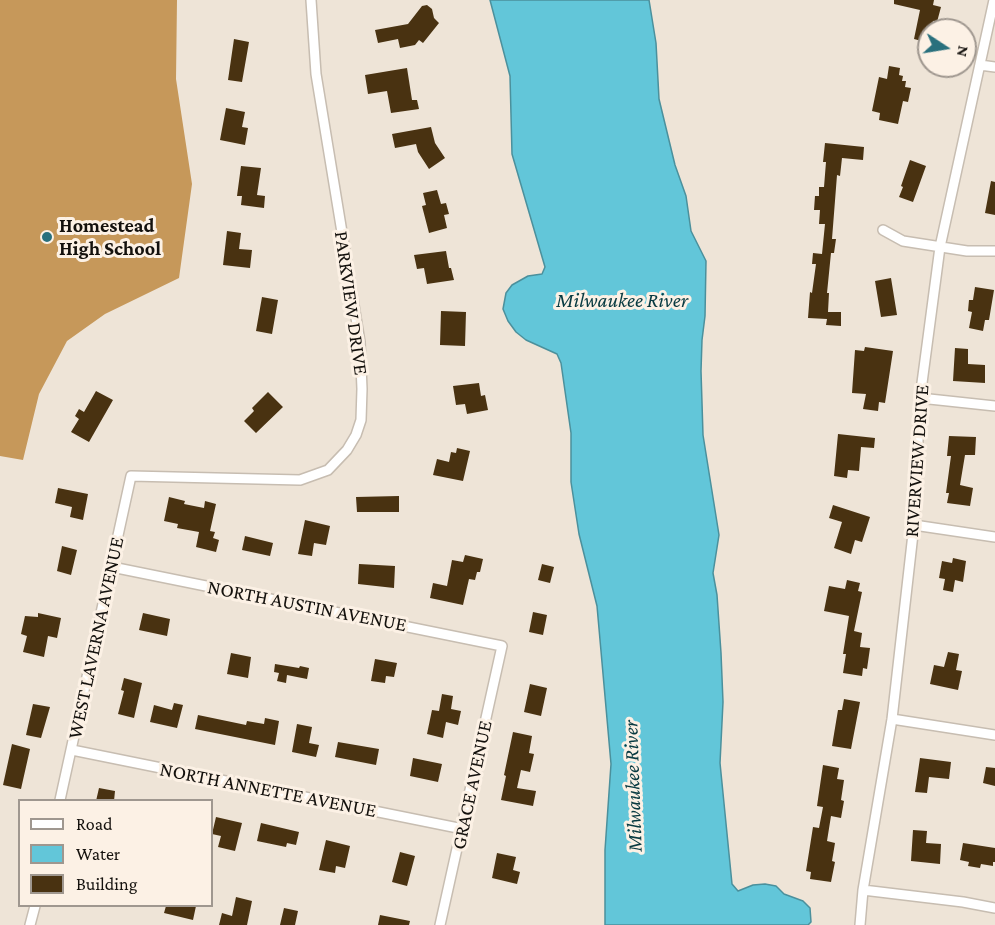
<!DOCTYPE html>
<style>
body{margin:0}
#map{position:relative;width:995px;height:925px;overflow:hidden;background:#eee4d7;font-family:"Crimson Pro",serif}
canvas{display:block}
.legend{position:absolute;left:18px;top:799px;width:195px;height:108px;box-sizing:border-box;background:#fcf1e5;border:2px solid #9f978f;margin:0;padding:8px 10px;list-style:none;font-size:18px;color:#14110d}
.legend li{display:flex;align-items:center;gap:12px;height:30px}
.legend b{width:30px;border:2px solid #9f978f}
.north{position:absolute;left:917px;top:18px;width:60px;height:60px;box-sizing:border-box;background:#fcf1e5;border:2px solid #9f978f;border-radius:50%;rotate:102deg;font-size:16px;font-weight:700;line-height:24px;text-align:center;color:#14110d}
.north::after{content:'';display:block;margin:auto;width:21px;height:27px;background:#29707d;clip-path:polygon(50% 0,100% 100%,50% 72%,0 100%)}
</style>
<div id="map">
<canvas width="995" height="925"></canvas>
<ul class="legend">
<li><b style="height:8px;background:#fff"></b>Road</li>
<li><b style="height:16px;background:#62c6d9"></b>Water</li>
<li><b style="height:16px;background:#493211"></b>Building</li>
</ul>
<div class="north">N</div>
</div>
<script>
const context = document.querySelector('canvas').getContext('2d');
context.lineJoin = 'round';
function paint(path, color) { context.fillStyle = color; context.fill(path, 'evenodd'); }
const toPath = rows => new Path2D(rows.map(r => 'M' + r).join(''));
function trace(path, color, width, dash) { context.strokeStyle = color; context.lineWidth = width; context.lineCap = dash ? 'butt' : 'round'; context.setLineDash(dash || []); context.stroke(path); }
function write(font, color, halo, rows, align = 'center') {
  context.font = font + ' "Crimson Pro",serif'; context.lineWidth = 6; context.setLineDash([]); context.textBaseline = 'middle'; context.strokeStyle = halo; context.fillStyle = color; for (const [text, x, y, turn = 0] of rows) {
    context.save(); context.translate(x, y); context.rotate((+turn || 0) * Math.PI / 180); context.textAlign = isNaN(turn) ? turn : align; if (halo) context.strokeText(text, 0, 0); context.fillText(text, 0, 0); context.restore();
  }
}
const forest = toPath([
 [0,0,177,0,176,79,192,184,179,278,105,314,67,341,39,394,23,460,0,456]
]);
const water = toPath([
 [490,0,649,0,656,43,659,99,675,165,686,196,691,231,706,261,705,316,702,340,701,371,703,435,719,535,713,573,717,595,721,653,723,702,720,763,732,884,738,891,753,885,765,884,776,886,784,894,803,901,810,908,811,922,808,925,605,925,605,850,611,764,597,606,579,534,571,482,571,433,561,363,557,354,526,340,516,332,508,321,503,309,506,293,512,285,528,276,542,274,545,267,512,154,510,76,490,0]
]);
const building = toPath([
 [894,0,934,0,933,5,941,7,937,22,933,21,931,30,929,30,929,43,914,39,920,10,894,4],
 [427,5,432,9,434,18,439,23,423,43,419,40,415,45,400,48,398,39,378,43,375,30,408,24,422,6],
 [234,39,249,42,242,82,228,80],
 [889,66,900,68,899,75,903,76,902,81,906,81,905,87,911,88,908,102,903,101,898,124,879,120,880,113,872,111,879,77,887,79],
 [407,68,412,100,417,100,419,109,391,113,387,91,368,94,365,75],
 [226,108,245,112,242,127,248,128,245,145,220,140],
 [431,127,435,143,445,158,429,169,418,152,416,144,395,148,392,134],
 [825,143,864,147,863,160,842,158,840,176,837,175,832,239,836,239,834,253,831,253,827,293,829,293,828,312,841,312,841,326,826,325,827,319,808,318,810,292,812,293,816,264,812,264,813,253,822,254,825,224,819,224,820,210,814,210,815,196,819,196,819,187,824,187,826,162,823,162],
 [910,160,926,166,913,202,899,197,903,187,901,186],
 [241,166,261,168,257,195,265,196,264,208,241,205,242,196,237,196],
 [991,181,995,182,995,215,985,213],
 [437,190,441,204,446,203,449,214,444,215,447,228,429,233,422,206,426,205,423,193],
 [227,231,241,233,239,249,252,250,250,268,223,265],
 [446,251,449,268,451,268,454,280,427,284,424,268,417,269,414,255],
 [891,278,897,315,881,317,875,281],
 [975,287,994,290,989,320,985,320,983,331,969,328,972,312,968,311,969,300,973,300],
 [262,297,278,300,272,334,256,331],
 [441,311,466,312,465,346,440,345],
 [865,347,893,351,885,403,879,402,878,411,863,409,866,394,852,393,855,350,864,351],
 [955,348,968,349,968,364,985,365,985,383,953,381],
 [479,383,481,396,485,395,488,410,467,414,465,404,456,405,453,386],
 [96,391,113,400,89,442,71,432,79,419,75,416,79,409,84,412],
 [268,392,283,407,256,433,244,421,254,411,252,408],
 [838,434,875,438,874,448,861,447,859,471,848,470,847,478,834,476],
 [949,436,976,437,975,455,965,455,960,485,973,488,970,506,947,503,949,493,946,493,951,456,947,456],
 [457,448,470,451,463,481,433,475,437,459,449,462,451,452,456,453],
 [58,488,88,494,83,520,70,517,72,507,55,503],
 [399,496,399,512,357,512,356,497],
 [169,497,185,501,184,504,204,508,205,501,216,504,210,531,215,532,213,538,219,540,216,552,196,547,199,532,177,528,178,524,164,521],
 [833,505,870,517,862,542,855,540,851,554,834,548,842,522,829,518],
 [305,520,330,526,326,545,314,543,312,556,298,554],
 [245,536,273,543,270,556,242,550],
 [62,546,77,550,71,575,57,571],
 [465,555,483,559,480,572,477,572,475,580,469,579,463,605,430,598,433,583,447,586,452,560,463,562],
 [953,558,966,561,963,582,955,580,953,592,943,590,945,579,939,578,942,561,952,563],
 [359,564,395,566,394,588,358,584],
 [542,564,554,567,550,583,538,580],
 [847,580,860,583,858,591,862,592,854,631,862,633,860,647,870,648,867,669,863,668,862,676,843,673,846,654,843,654,849,616,824,611,829,586,845,589],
 [533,612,547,615,543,635,529,632],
 [38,613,61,618,57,638,48,636,44,657,23,652,27,636,21,634,25,616,38,617],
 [143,613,170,619,167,636,139,630],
 [948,652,959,654,956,670,962,671,958,690,930,684,934,665,944,667],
 [231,653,251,657,248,678,227,674],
 [375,659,397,663,394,677,386,676,385,683,371,681],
 [275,664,299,668,300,666,309,668,307,679,287,675,286,683,277,681,279,673,274,672],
 [124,678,142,683,134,718,118,714,124,691,121,690],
 [530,684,547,688,541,716,524,712],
 [442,694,453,696,451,709,461,711,458,725,446,722,443,738,427,734,432,710,439,711],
 [844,699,860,702,851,749,832,746,838,710,842,710],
 [174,703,183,705,177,728,150,722,154,705,172,710],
 [33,704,50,707,41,738,26,735],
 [198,715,246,725,247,721,264,724,265,718,279,721,275,745,195,729],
 [297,724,312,727,309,743,319,745,316,757,292,752],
 [513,732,532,736,529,753,534,754,530,772,521,770,517,788,536,791,533,806,501,800,506,776,504,775],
 [338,742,379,749,376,765,335,757],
 [12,744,30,749,21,789,3,785],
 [413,758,442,764,438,782,410,776],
 [920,758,951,762,949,779,929,777,927,793,915,792],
 [823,765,839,768,837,779,844,780,841,800,844,801,841,818,831,816,827,841,835,843,832,861,835,862,831,882,810,879,811,872,806,871,813,827,819,828,823,807,817,806],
 [986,767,995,768,995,786,983,783],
 [99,788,115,791,114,801,96,801],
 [216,817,242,823,235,851,218,847,221,836,212,834],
 [261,823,299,832,296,845,287,843,286,847,257,841],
 [913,830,927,831,926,843,941,844,940,864,911,861],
 [326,840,350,846,345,868,336,866,335,873,319,870],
 [963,843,995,848,995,862,993,862,993,866,981,864,980,868,968,866,969,862,960,860],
 [400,852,415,856,407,886,392,882],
 [497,853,516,857,513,870,520,872,517,884,492,878],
 [236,897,252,901,247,925,219,925,222,913,232,916],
 [166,906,196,906,193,920,164,913],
 [284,908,298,911,295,925,280,925],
 [380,915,410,921,409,925,378,925]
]);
const minor = toPath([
 [980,65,995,67],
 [883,230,903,241,967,251,995,251],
 [920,398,995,406],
 [914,525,995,537],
 [112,567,502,646,440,925],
 [892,719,995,735],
 [72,750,463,829],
 [60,800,131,476,300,480,328,470,347,450,356,435,361,420,362,389,360,342,316,74,311,0],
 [863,890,963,902,995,908],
 [30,925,35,906],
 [860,925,863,890,892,719,914,525,920,398,940,247,994,0]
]);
const markers = [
 [47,237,6,"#29707d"]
];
const poiNames = [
 ["Homestead",59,226],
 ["High School",59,249]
];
const streetNames = [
 ["PARKVIEW DRIVE",351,303,82],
 ["RIVERVIEW DRIVE",917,461,-86],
 ["NORTH AUSTIN AVENUE",307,606,11],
 ["WEST LAVERNA AVENUE",96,638,-78],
 ["GRACE AVENUE",472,785,-78],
 ["NORTH ANNETTE AVENUE",268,790,11]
];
const waterNames = [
 ["Milwaukee River",622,301],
 ["Milwaukee River",633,786,-92]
];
paint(forest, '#c6985a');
paint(water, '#62c6d9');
trace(water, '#4b909c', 1.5);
paint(building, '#493211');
trace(minor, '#c7bdb1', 12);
trace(minor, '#fff', 9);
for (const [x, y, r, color] of markers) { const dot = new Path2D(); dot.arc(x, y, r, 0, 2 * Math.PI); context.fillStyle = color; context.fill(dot); trace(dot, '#fcf1e5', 2); }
write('bold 20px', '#14110d', '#fcf1e5', poiNames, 'left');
write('20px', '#14110d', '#fcf1e5', streetNames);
write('italic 21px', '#083a41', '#fcf1e5', waterNames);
</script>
